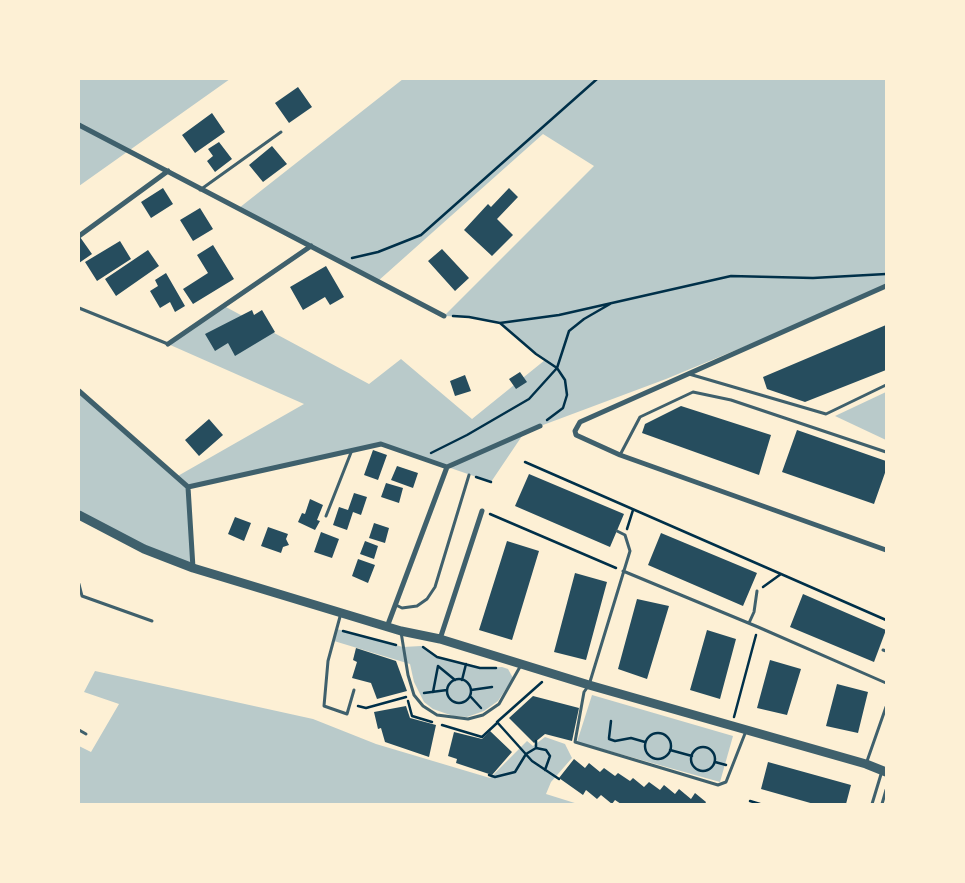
<!DOCTYPE html>
<style>
body{margin:0}
#map{position:relative;width:965px;height:883px;overflow:hidden;background:#fdf0d5;font-family:Commissioner,sans-serif}
canvas{display:block}
.frame{position:absolute;inset:0;border:80px solid #fdf0d5;pointer-events:none}
</style>
<div id="map">
<canvas width="965" height="883"></canvas>
<div class="frame"></div>
</div>
<script>
const context = document.querySelector('canvas').getContext('2d');
context.lineJoin = 'round';
function paint(path, color) { context.fillStyle = color; context.fill(path, 'evenodd'); }
const toPath = rows => new Path2D(rows.map(r => 'M' + r).join(''));
function trace(path, color, width, dash) { context.strokeStyle = color; context.lineWidth = width; context.lineCap = dash ? 'butt' : 'round'; context.setLineDash(dash || []); context.stroke(path); }
const green = toPath([
 [79,79,230,79,79,186],
 [403,79,886,79,886,288,666,379,535,428,522,436,491,482,381,444,188,487,193,568,79,515,79,391,176,477,304,404,168,344,224,306,369,384,401,359,472,419,545,360,500,323,469,317,444,316,594,166,543,134,378,281,239,208],
 [886,392,886,440,835,416],
 [337,629,403,647,421,646,438,657,480,668,502,667,508,669,513,678,498,701,484,711,467,717,453,716,433,709,424,702,414,682,410,664,334,641],
 [95,671,313,719,376,744,490,778,527,741,533,746,545,737,565,744,572,758,551,782,546,794,578,804,79,804,79,746,91,752,119,704,84,692],
 [592,695,733,736,720,782,577,742]
]);
const building = toPath([
 [298,87,312,107,289,123,275,103],
 [212,113,225,132,195,153,182,135],
 [219,142,232,159,215,172,207,161,213,156,208,149],
 [272,146,287,164,263,182,249,165],
 [163,188,173,204,151,218,141,202],
 [509,188,518,197,497,219,513,235,492,256,464,230,488,204,491,207],
 [200,208,213,229,193,241,180,220],
 [80,237,92,254,79,263,79,238],
 [120,241,131,259,97,281,85,262],
 [213,245,234,279,193,304,183,289,208,273,197,255],
 [442,249,469,278,455,291,428,261],
 [148,250,159,266,116,296,105,279],
 [326,266,344,297,330,305,325,297,303,310,290,287],
 [166,273,185,306,175,312,170,302,160,308,150,291,158,286,155,280],
 [252,310,254,315,262,310,275,332,235,356,228,343,215,351,205,334],
 [886,325,886,370,805,402,767,389,763,377],
 [520,372,527,382,516,389,509,379],
 [465,375,471,391,455,396,450,381],
 [681,406,771,435,759,475,642,433,645,424],
 [209,419,223,435,199,456,185,440],
 [797,430,886,461,886,470,874,504,782,472],
 [373,450,387,455,378,480,364,475],
 [397,466,418,473,413,488,391,480],
 [529,474,624,514,610,547,515,506],
 [386,483,403,488,399,503,381,497],
 [354,493,367,497,361,515,353,512,347,530,333,525,339,507,348,510],
 [310,499,323,505,317,520,320,521,315,530,298,522,302,513,305,514],
 [235,517,251,523,244,541,228,534],
 [374,523,389,528,385,543,369,538],
 [268,527,288,534,286,539,289,545,283,547,281,553,261,546],
 [321,532,339,539,332,558,314,552],
 [661,533,757,573,743,606,648,565],
 [365,541,378,546,374,559,360,554],
 [507,541,539,551,512,640,479,630],
 [358,559,375,565,368,583,352,576],
 [575,573,607,582,586,660,554,652],
 [803,594,886,630,874,662,790,627],
 [637,599,669,606,647,679,618,669],
 [707,630,736,639,720,699,690,690],
 [356,648,396,661,407,691,377,699,371,683,352,678,357,662,353,660],
 [770,660,801,669,787,715,757,708],
 [837,684,868,692,858,733,826,726],
 [533,696,579,708,572,741,545,734,534,743,509,718],
 [406,706,410,718,436,725,429,757,385,742,381,728,378,729,374,712],
 [490,731,512,752,492,775,456,763,457,759,448,756,454,732,482,739],
 [574,759,585,768,589,763,600,772,604,768,615,776,618,773,630,781,633,778,644,787,649,782,660,790,664,785,675,794,679,789,691,799,695,793,706,802,705,804,621,804,615,800,612,804,601,795,597,799,586,790,583,795,559,778],
 [768,762,851,785,846,804,814,804,761,789]
]);
const path = toPath([
 [352,258,378,252,421,235,597,79],
 [453,316,469,317,500,323,536,354,557,368,565,380,567,395,563,408,547,420],
 [500,323,559,315,731,276,813,278,886,274],
 [431,453,467,435,529,399,557,368,569,331,584,319,610,304],
 [525,462,781,574,763,587],
 [476,477,491,482],
 [490,514,616,568],
 [627,529,633,510],
 [781,574,886,620],
 [343,631,396,645],
 [423,647,437,657,480,668,496,668],
 '447 691a12 12 0 1 1 24 0a12 12 0 1 1-24 0Z',
 [462,680,466,664],
 [542,682,497,722,532,761,559,779],
 [471,690,492,687],
 [433,692,438,666,455,680],
 [424,693,447,690],
 [470,696,481,708],
 [408,701,412,716,432,722],
 [358,706,366,708,406,697],
 [734,717,756,635],
 [442,725,482,737,497,723],
 '645 746a13 13 0 1 1 26 0a13 13 0 1 1-26 0Z',
 [609,738,611,721],
 [609,739,615,741,631,738,645,742],
 [536,741,536,748],
 '691 759a12 12 0 1 1 24 0a12 12 0 1 1-24 0Z',
 [670,750,692,756],
 [715,762,726,765],
 [489,775,495,777,515,772,526,754,536,748,546,750,550,756,545,770],
 [750,801,760,804]
]);
const service = toPath([
 [200,190,281,132],
 [79,308,168,344],
 [689,374,826,414,886,385],
 [620,455,640,417,693,392,731,400,886,452],
 [326,516,352,450],
 [617,531,625,535,630,551,589,685,584,692,575,742,718,785,726,782,746,731],
 [623,571,758,627,886,683],
 [79,584,82,596,152,621],
 [396,605,402,608,417,606,427,599,435,587,469,475],
 [341,613,328,661,324,706,347,714,354,690],
 [749,623,754,612,757,591],
 [401,632,408,675,414,695,423,706,437,715,468,719,483,715,499,704,521,665],
 [883,650,886,651],
 [79,730,86,734],
 [866,764,886,707],
 [872,804,882,771],
 [882,804,886,790]
]);
const minor = toPath([
 [79,125,444,316],
 [79,236,168,171],
 [886,286,580,422,575,431,576,435,620,455,886,550],
 [168,344,311,246],
 [79,391,188,487,193,568],
 [188,487,381,444,447,467],
 [387,627,447,467,540,426],
 [440,639,482,511]
]);
const tertiary = toPath([
 [79,515,144,549,193,568,401,631,440,639,589,685,866,764,886,772]
]);
paint(green, '#b9caca');
paint(building, '#264d5e');
trace(path, '#003049', 2.5);
trace(service, '#3f606c', 3);
trace(minor, '#3f606c', 5);
trace(tertiary, '#3f606c', 9);
</script>
